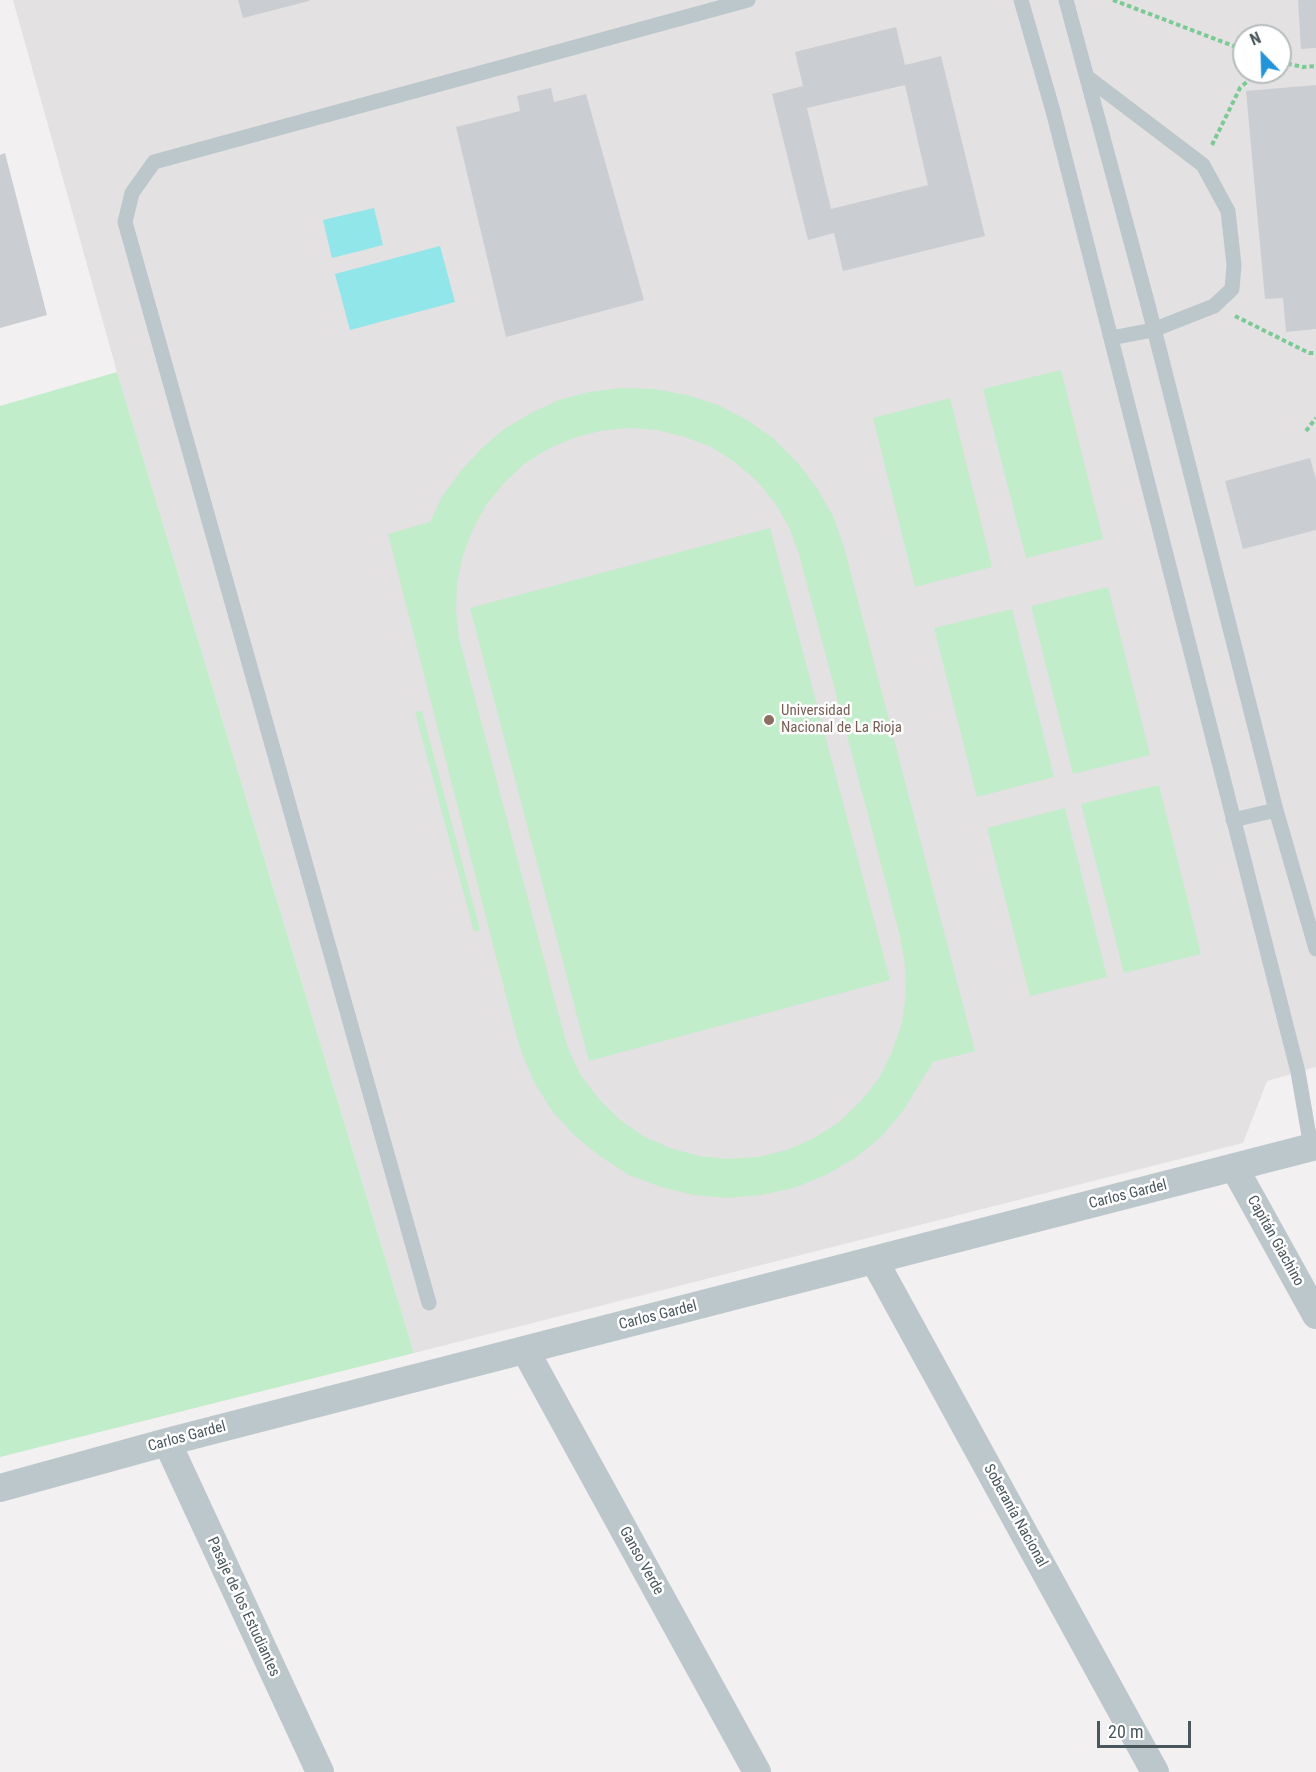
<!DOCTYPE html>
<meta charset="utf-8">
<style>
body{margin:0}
#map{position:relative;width:1316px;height:1772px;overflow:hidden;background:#f2f0f0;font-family:"Roboto Condensed",sans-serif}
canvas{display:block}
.north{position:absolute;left:1232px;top:24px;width:60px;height:60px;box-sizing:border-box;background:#fff;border:2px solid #b6bcbe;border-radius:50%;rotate:337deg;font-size:16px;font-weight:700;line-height:24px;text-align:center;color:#49575c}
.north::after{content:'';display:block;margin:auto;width:21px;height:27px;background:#2295da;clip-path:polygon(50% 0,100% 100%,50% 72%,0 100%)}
.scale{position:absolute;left:1097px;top:1721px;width:94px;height:27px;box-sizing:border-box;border:3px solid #49575c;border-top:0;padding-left:8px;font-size:18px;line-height:21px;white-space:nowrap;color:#49575c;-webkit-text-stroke:4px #fff;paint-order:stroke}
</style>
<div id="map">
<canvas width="1316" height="1772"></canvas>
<div class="north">N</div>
<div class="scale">20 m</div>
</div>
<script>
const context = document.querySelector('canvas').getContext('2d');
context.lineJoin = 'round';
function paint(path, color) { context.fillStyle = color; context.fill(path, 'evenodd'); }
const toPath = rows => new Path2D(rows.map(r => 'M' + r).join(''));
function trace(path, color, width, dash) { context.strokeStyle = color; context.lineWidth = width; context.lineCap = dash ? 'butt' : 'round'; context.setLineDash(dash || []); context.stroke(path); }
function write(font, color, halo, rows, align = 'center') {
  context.font = font + ' "Roboto Condensed",sans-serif'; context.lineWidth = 5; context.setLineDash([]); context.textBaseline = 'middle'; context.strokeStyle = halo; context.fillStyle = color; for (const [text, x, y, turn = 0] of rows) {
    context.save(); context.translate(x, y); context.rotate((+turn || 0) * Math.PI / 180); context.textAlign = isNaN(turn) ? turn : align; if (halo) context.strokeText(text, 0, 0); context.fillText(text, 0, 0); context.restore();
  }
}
const education = toPath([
 [13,0,1316,0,1316,1067,1267,1081,1243,1143,414,1353,117,372],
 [1244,36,1280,36,1280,72,1244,72]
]);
const green = toPath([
 [1061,370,1103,539,1026,558,983,389],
 [117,372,414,1353,0,1457,0,406],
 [622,388,654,389,687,395,718,405,747,420,774,439,797,462,817,488,833,516,844,547,975,1051,933,1062,903,1111,881,1137,855,1158,826,1175,794,1188,761,1195,727,1198,694,1195,661,1187,629,1175,601,1157,575,1136,552,1111,534,1082,521,1051,512,1019,388,534,430,522,442,497,460,472,481,449,504,429,531,413,559,400,589,392],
 [629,428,657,430,685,437,711,447,735,462,757,481,775,503,789,527,799,554,900,936,905,965,906,994,902,1023,892,1052,879,1078,861,1101,839,1122,814,1138,787,1150,758,1157,728,1159,699,1156,670,1148,643,1136,619,1119,598,1098,580,1074,568,1048,560,1020,459,638,456,610,457,582,463,555,473,529,486,505,504,483,524,464,548,449,573,438,600,431],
 [950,398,992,567,915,587,873,418],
 [770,528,890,980,589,1061,470,608],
 [1108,587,1150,755,1073,774,1031,606],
 [1012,609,1054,777,977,797,934,628],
 [422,711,480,930,474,932,415,712],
 [1159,785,1201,954,1124,973,1081,804],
 [1065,808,1107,977,1030,996,987,828]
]);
const water = toPath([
 [374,208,383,245,332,258,323,220],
 [440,246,455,302,350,330,335,274]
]);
const building = toPath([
 [238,0,309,0,309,1,243,18],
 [1298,0,1316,0,1316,48,1301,49],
 [896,27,905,65,941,56,985,236,843,271,834,233,808,240,772,94,803,86,795,52],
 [905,85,928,185,831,209,807,108],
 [1316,85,1316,329,1286,332,1283,298,1265,299,1246,91],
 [551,88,554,102,586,94,644,300,506,337,456,127,520,111,517,96],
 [5,153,47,315,0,328,0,155],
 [1310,458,1316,479,1316,530,1243,549,1225,481]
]);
const path = toPath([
 [1113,0,1244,50],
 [1280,62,1303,67,1316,66],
 [1212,145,1240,88,1258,72],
 [1235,316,1309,353,1316,353],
 [1306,431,1316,418]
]);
const service = toPath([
 [1021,0,1053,111,1298,1072,1311,1147],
 [1066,0,1148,305,1276,810,1316,949],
 [1087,77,1203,165,1228,211,1234,265,1232,289,1214,306,1153,330,1111,338],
 [1233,820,1276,810],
 [429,1303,125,222,132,193,154,162,748,0]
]);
const minor = toPath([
 [1234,1167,1316,1315],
 [874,1260,1155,1772],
 [525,1350,757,1772],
 [167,1442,320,1772],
 [0,1488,167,1442,1316,1146]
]);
const markers = [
 [769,720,6,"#8d6e63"]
];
const educationNames = [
 ["Universidad",781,711],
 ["Nacional de La Rioja",781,728]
];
const streetNames = [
 ["Carlos Gardel",1128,1195,-14],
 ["Capitán Giachino",1275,1241,61],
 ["Carlos Gardel",658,1316,-14],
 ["Carlos Gardel",187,1437,-15],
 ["Soberanía Nacional",1015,1516,61],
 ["Ganso Verde",641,1561,61],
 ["Pasaje de los Estudiantes",243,1607,65]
];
paint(education, '#e3e1e2');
paint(green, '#c1edca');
paint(water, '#90e6e8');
paint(building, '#caced2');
trace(path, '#7aca94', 4, [4.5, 3]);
trace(service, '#bcc7cc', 15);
trace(minor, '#bcc7cc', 28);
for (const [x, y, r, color] of markers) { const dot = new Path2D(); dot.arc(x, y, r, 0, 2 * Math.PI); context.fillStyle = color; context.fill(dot); trace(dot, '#fff', 2); }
write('15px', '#785e54', '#fff', educationNames, 'left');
write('15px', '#49575c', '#fff', streetNames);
</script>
